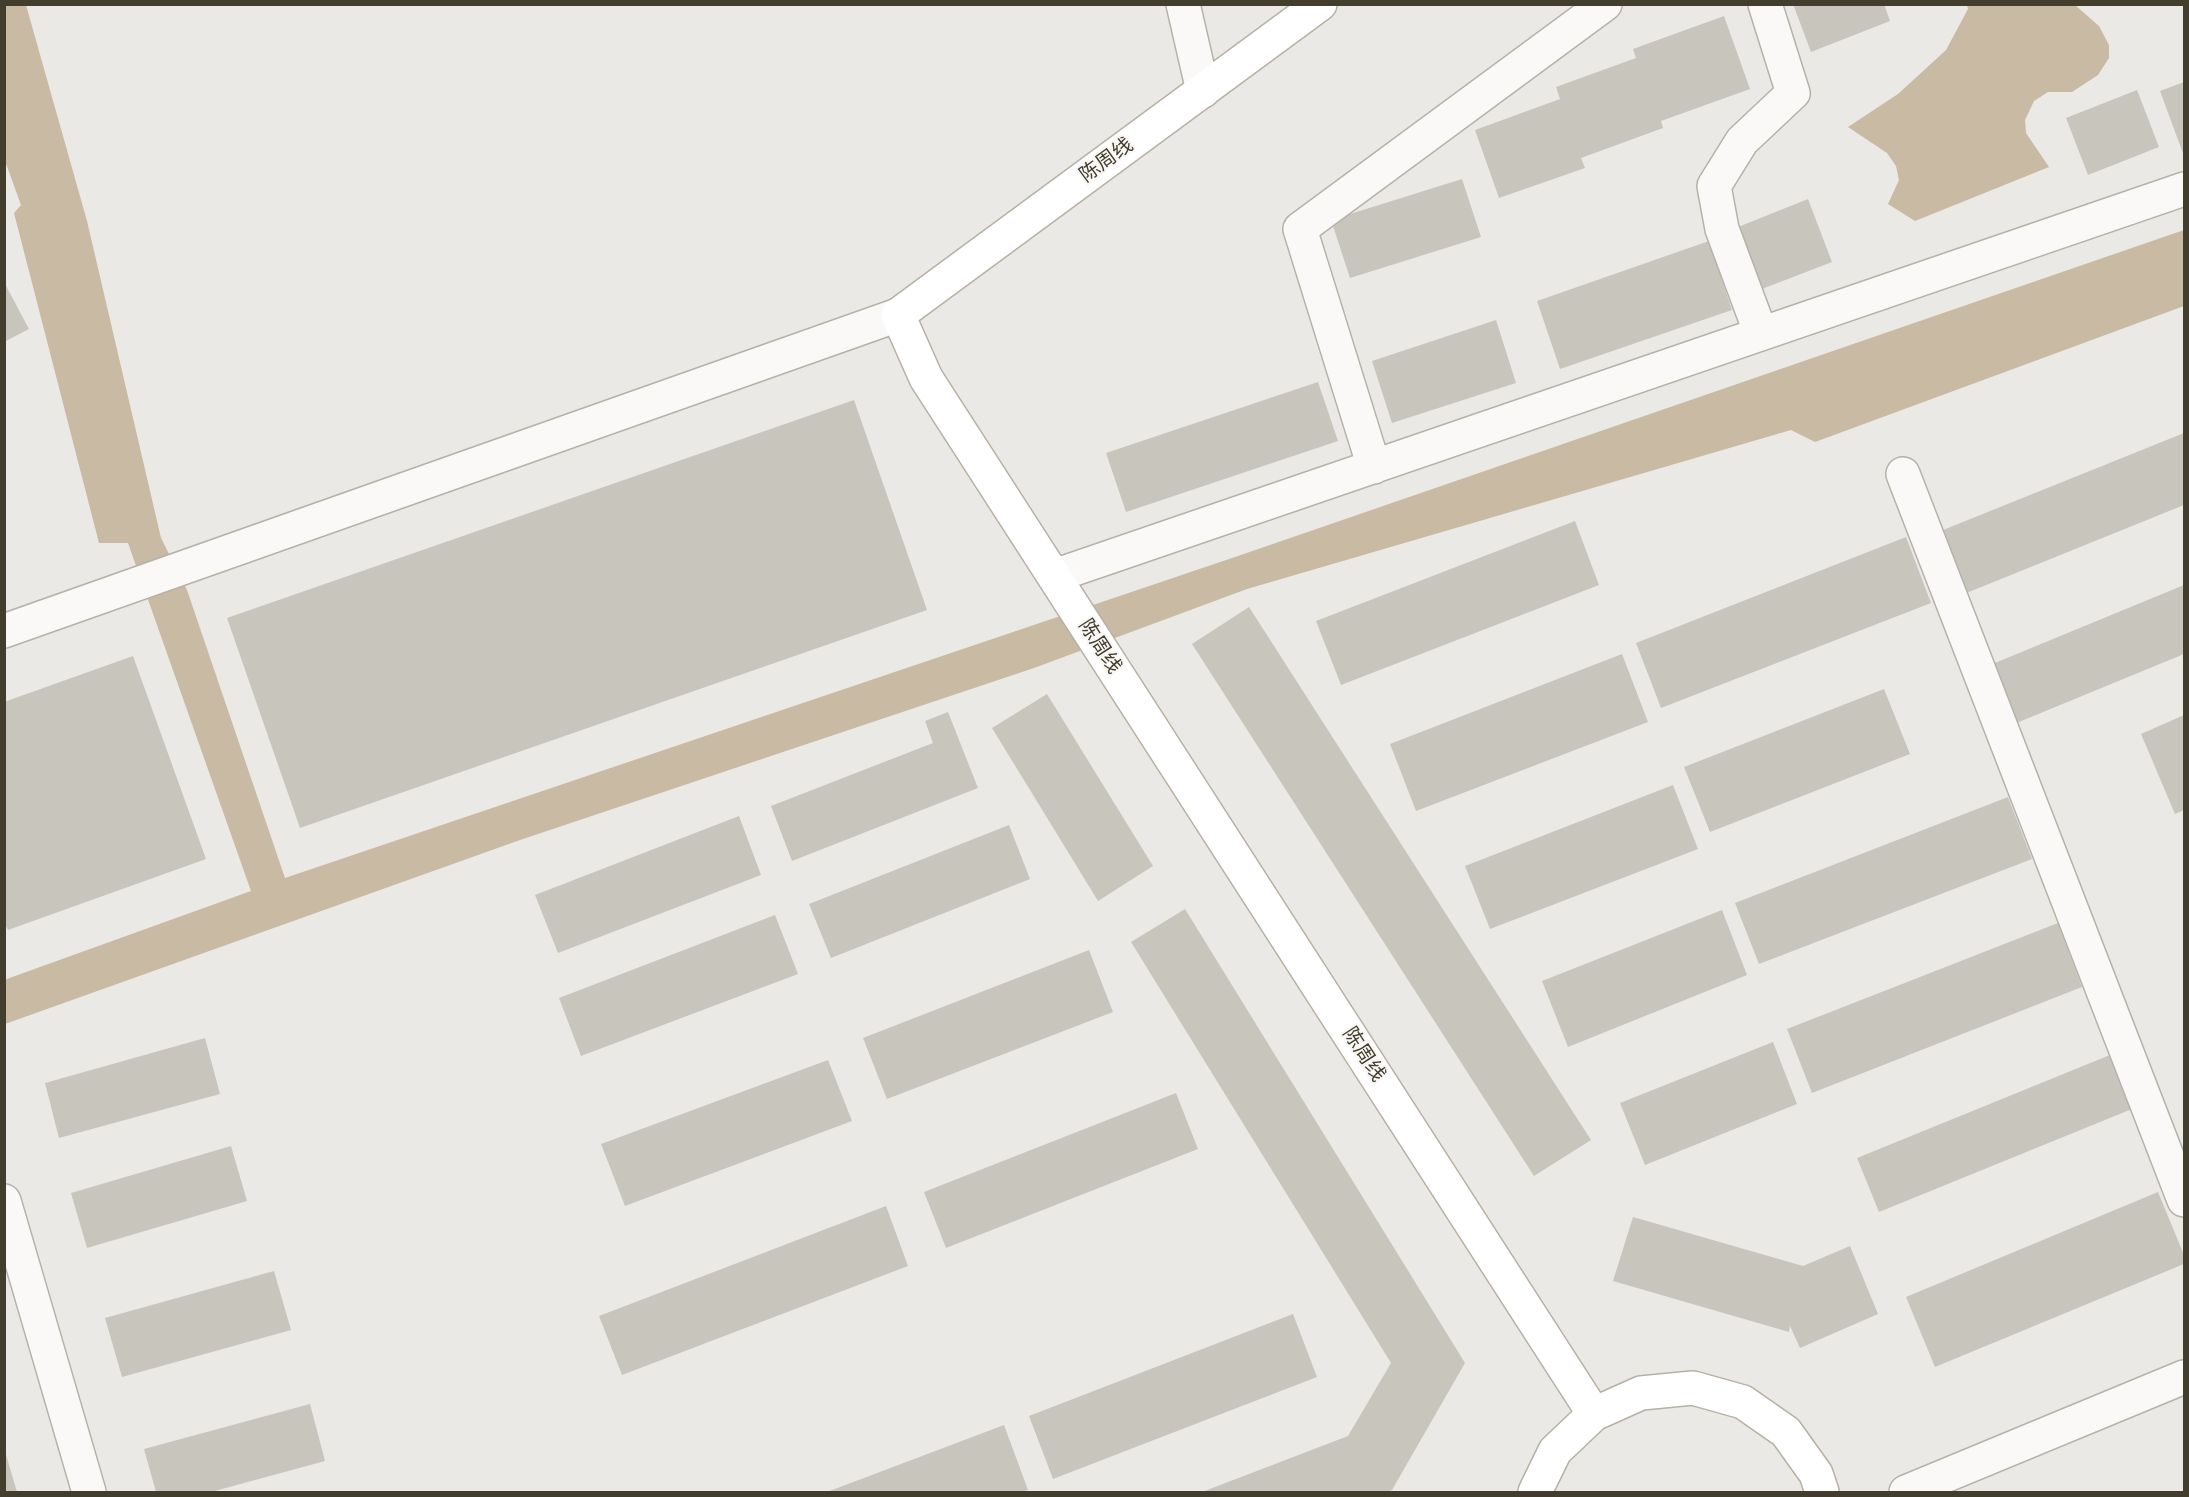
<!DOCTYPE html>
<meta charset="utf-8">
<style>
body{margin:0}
#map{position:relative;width:2189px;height:1497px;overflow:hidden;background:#ebe9e5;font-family:"Roboto Condensed",sans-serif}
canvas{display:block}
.frame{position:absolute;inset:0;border:6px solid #423d2d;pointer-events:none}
</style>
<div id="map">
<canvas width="2189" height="1497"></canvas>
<div class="frame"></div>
</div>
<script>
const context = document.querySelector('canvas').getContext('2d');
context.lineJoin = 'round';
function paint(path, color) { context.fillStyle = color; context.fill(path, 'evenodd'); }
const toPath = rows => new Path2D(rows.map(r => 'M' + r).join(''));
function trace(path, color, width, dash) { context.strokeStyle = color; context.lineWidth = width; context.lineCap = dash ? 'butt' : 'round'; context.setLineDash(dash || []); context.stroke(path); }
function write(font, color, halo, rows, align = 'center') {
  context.font = font + ' "Roboto Condensed","Noto Sans SC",sans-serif'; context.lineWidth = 4.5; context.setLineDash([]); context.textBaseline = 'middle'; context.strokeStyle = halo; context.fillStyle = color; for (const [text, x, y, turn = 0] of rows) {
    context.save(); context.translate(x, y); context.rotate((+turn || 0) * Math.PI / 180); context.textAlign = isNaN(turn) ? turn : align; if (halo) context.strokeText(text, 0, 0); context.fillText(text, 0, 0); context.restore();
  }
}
const water = toPath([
 [5,5,26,5,87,221,161,538,187,590,285,878,1238,556,2184,230,2184,306,1815,442,1791,430,1247,589,1034,668,520,840,5,1024,4,980,251,891,128,543,99,543,14,213,21,205,4,158],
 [1967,5,2075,5,2099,26,2109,45,2109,58,2098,75,2072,92,2048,92,2034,101,2025,120,2026,133,2049,167,1915,221,1888,204,1899,180,1896,166,1887,153,1848,127,1898,94,1946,50,1968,9]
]);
const building = toPath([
 [1793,4,1884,4,1890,21,1811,52],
 [1724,16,1750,89,1661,121,1663,128,1581,158,1585,168,1499,198,1475,130,1560,99,1556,87,1636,58,1633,49],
 [2184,82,2184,156,2160,91],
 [2137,90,2159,147,2088,175,2066,118],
 [1462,179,1481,237,1350,278,1331,220],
 [1808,199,1832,262,1762,289,1738,227],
 [1709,241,1732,310,1560,369,1537,301],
 [4,282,29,329,4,342],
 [1496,320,1516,383,1392,423,1372,361],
 [1318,382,1338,441,1126,512,1106,453],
 [854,400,927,610,300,828,227,618],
 [2184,433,2184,505,1964,594,1938,532],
 [1575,521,1599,585,1341,685,1316,621],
 [1906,537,1931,603,1661,708,1636,643],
 [2184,585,2184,654,2014,724,1990,665],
 [1249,607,1591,1140,1534,1176,1192,644],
 [1622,654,1648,722,1416,811,1390,744],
 [133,656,206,859,8,930,4,922,4,702],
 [1884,689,1910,754,1710,832,1684,767],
 [1047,694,1153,866,1098,901,992,728],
 [948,712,978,788,792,861,771,806,933,743,925,721],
 [2184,715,2184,810,2175,814,2141,734],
 [1673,785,1698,849,1490,929,1465,866],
 [2008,797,2032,859,1759,964,1735,903],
 [739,816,761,875,558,953,535,895],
 [1009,825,1030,879,831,958,809,904],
 [1185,909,1465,1363,1392,1490,1387,1492,1202,1492,1348,1436,1391,1363,1131,942],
 [1722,910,1747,975,1568,1047,1542,981],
 [775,915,798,974,581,1056,559,998],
 [2058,923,2082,987,1812,1093,1787,1029],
 [1089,950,1113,1012,887,1099,863,1038],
 [205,1038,220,1094,59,1138,45,1083],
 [1773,1042,1797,1104,1645,1165,1620,1103],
 [2110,1055,2132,1109,1879,1212,1857,1158],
 [828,1060,852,1121,625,1206,601,1144],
 [1176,1093,1198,1149,946,1248,924,1192],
 [231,1146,247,1201,87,1248,71,1193],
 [2158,1192,2184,1255,2184,1264,1935,1367,1906,1297],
 [886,1206,908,1266,622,1375,599,1316],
 [1633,1217,1803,1266,1850,1246,1878,1314,1800,1348,1790,1326,1789,1332,1613,1281],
 [274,1271,291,1330,122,1377,105,1318],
 [1293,1314,1317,1377,1053,1479,1029,1416],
 [310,1404,325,1461,211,1492,156,1492,144,1449],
 [1004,1425,1028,1490,1021,1492,827,1492],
 [4,1451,5,1451,17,1492,4,1492]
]);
const minor = toPath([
 [1183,4,1203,91],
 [1761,334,1722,229,1714,186,1742,141,1793,93,1765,4],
 [1374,467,1300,229,1605,4],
 [1903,474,2184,1200],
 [1054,576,2184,189],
 [4,631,898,315],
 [4,1201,89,1492],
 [1906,1492,2184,1377]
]);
const major = toPath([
 [1320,4,898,315,926,378,1594,1414],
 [1535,1492,1555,1451,1594,1414,1641,1393,1693,1388,1743,1402,1786,1432,1816,1474,1822,1492]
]);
const streetNames = [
 ["陈周线",1107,161,-36],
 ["陈周线",1099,647,57],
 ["陈周线",1363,1055,57]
];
paint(water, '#c8baa3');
paint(building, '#c8c5bc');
trace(minor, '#b5b2aa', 36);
trace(major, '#b6b1a5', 36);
trace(minor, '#faf9f7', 33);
trace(major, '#fff', 33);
write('20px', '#423d2d', '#f8f7f4', streetNames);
</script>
